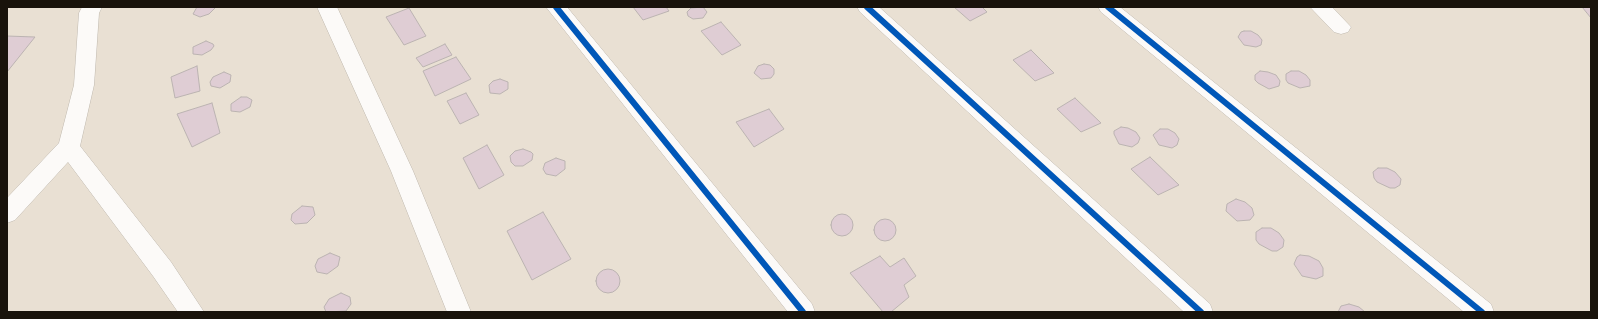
<!DOCTYPE html>
<style>
body{margin:0}
#map{position:relative;width:1598px;height:319px;overflow:hidden;background:#e9e0d3;font-family:Manrope,sans-serif}
canvas{display:block}
.frame{position:absolute;inset:0;border:8px solid #19130b;pointer-events:none}
</style>
<div id="map">
<canvas width="1598" height="319"></canvas>
<div class="frame"></div>
</div>
<script>
const context = document.querySelector('canvas').getContext('2d');
context.lineJoin = 'round';
function paint(path, color) { context.fillStyle = color; context.fill(path, 'evenodd'); }
const toPath = rows => new Path2D(rows.map(r => 'M' + r).join(''));
function trace(path, color, width, dash) { context.strokeStyle = color; context.lineWidth = width; context.lineCap = dash ? 'butt' : 'round'; context.setLineDash(dash || []); context.stroke(path); }
const building = toPath([
 [197,7,214,7,215,8,209,14,200,17,193,14,197,7],
 [633,7,666,7,669,11,643,20,633,7],
 [703,7,707,12,703,18,693,19,688,16,687,12,691,8,703,7],
 [954,7,982,7,987,12,970,21,954,7],
 [1582,7,1591,7,1591,18,1582,7],
 [409,8,426,36,404,45,386,17,409,8],
 [721,22,741,45,722,55,701,31,721,22],
 [1244,31,1251,31,1258,35,1262,40,1261,45,1256,47,1244,45,1238,37,1241,32,1244,31],
 [7,36,35,37,7,72,7,36],
 [206,41,213,44,214,46,211,50,202,55,193,54,193,47,206,41],
 [445,44,452,55,423,67,416,58,445,44],
 [1031,50,1054,73,1035,81,1013,60,1031,50],
 [456,57,471,79,435,96,423,71,456,57],
 [764,64,770,65,774,69,774,74,771,78,761,79,754,73,758,66,764,64],
 [197,66,200,91,175,98,171,77,197,66],
 [1260,71,1268,72,1276,75,1280,81,1279,86,1269,89,1258,83,1255,80,1255,75,1260,71],
 [1291,71,1299,71,1306,75,1310,80,1310,86,1300,88,1288,83,1286,80,1286,74,1291,71],
 [224,72,231,75,230,82,220,88,211,86,210,82,213,77,224,72],
 [500,79,508,82,508,89,500,94,490,93,489,85,493,81,500,79],
 [466,93,479,115,460,124,447,101,466,93],
 [241,97,247,97,252,100,250,107,240,112,231,111,231,104,241,97],
 [1075,98,1101,123,1081,132,1057,109,1075,98],
 [212,103,220,133,192,147,177,114,212,103],
 [769,109,784,129,754,147,736,122,769,109],
 [1121,127,1128,128,1136,132,1140,138,1138,143,1132,147,1119,144,1114,134,1114,131,1121,127],
 [1160,129,1168,129,1175,133,1179,139,1177,145,1172,148,1159,145,1153,135,1160,129],
 [487,145,504,175,479,189,463,158,487,145],
 [523,149,531,152,533,154,532,160,523,166,515,166,511,162,510,156,515,151,523,149],
 [1150,157,1179,185,1158,195,1131,169,1150,157],
 [556,158,565,161,565,169,556,176,546,174,543,169,545,163,556,158],
 [1378,168,1387,168,1395,172,1401,179,1400,185,1395,188,1390,188,1377,182,1374,178,1373,172,1378,168],
 [1236,199,1245,202,1252,208,1254,215,1250,220,1237,221,1226,211,1227,204,1236,199],
 [302,206,313,207,315,215,307,223,295,224,291,220,292,214,302,206],
 [543,212,571,259,532,280,507,231,543,212],
 '831 225a11 11 0 1 1 22 0a11 11 0 1 1-22 0Z',
 '874 230a11 11 0 1 1 22 0a11 11 0 1 1-22 0Z',
 [1262,228,1271,228,1279,233,1284,240,1283,247,1277,251,1272,251,1259,244,1256,240,1256,232,1262,228],
 [330,253,340,257,338,266,327,274,317,272,315,266,318,259,330,253],
 [1300,255,1309,256,1319,261,1323,268,1323,276,1316,279,1302,276,1294,264,1297,257,1300,255],
 [880,256,890,267,904,258,916,276,904,285,909,297,891,312,883,312,850,273,880,256],
 '596 281a12 12 0 1 1 24 0a12 12 0 1 1-24 0Z',
 [341,293,350,297,351,304,346,311,326,312,324,307,329,299,341,293],
 [1349,304,1359,307,1365,312,1338,312,1341,306,1349,304]
]);
const minor = toPath([
 [82,7,102,7,99,13,94,85,80,146,171,262,204,312,178,312,153,276,68,162,15,220,7,223,7,198,59,143,74,85,79,13,82,7],
 [317,7,337,7,413,171,471,312,447,312,391,171,317,7],
 [546,7,567,7,812,304,815,312,788,312,546,7],
 [857,7,879,7,1210,304,1213,312,1184,312,860,12,857,7],
 [1098,7,1120,7,1491,304,1494,312,1464,312,1101,12,1098,7],
 [1310,7,1332,7,1351,27,1348,32,1341,34,1334,32,1310,7]
]);
const cycleway = toPath([
 [556,7,803,312],
 [867,7,1201,312],
 [1108,7,1482,312]
]);
paint(building, '#dfcdd4');
trace(building, '#bbb3b1', 1);
trace(minor, '#bfb8ae', 1);
paint(minor, '#fcfaf8');
trace(cycleway, '#0057b8', 6);
</script>
